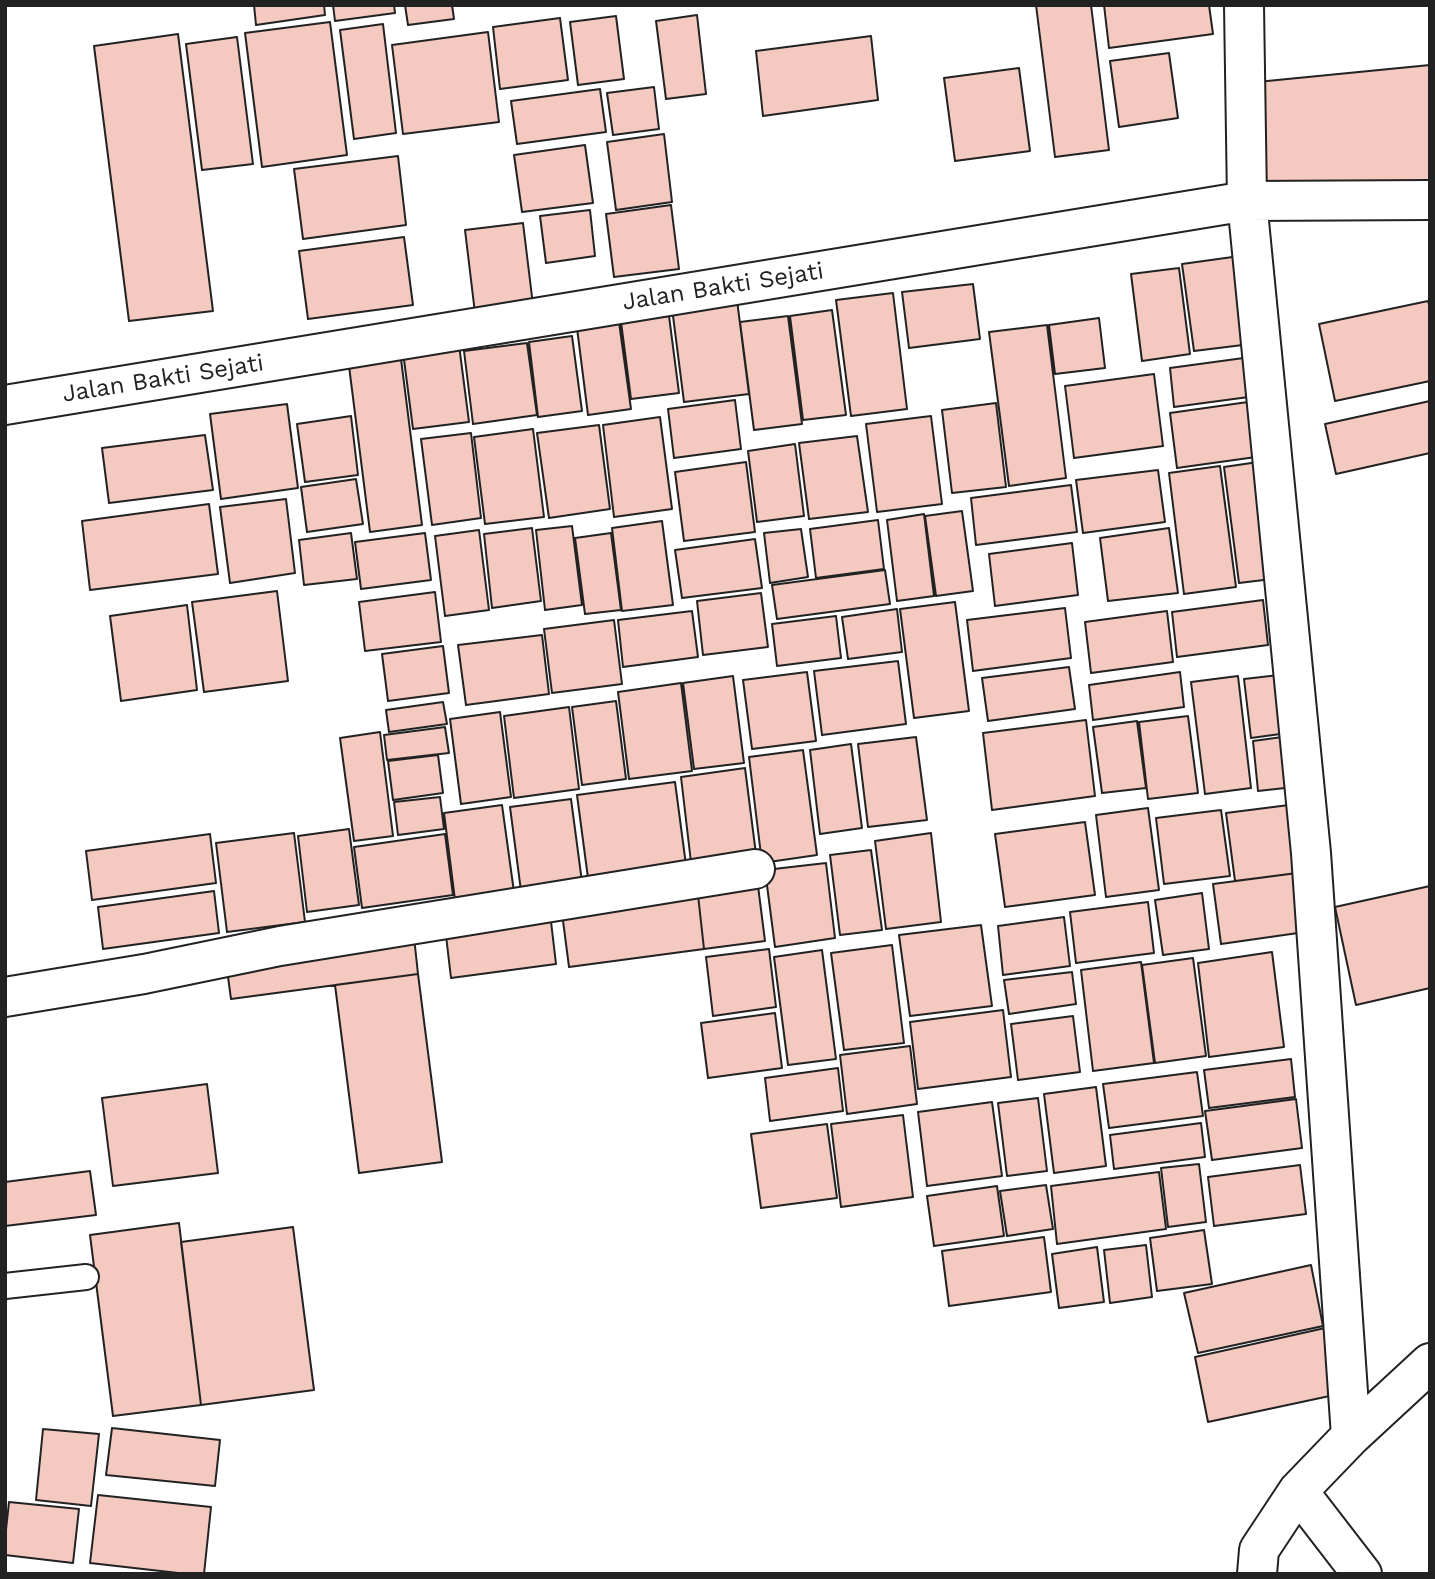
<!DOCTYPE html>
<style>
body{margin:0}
#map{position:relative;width:1435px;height:1579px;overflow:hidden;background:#fff;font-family:"Work Sans",sans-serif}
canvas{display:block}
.frame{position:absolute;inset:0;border:7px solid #222;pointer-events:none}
</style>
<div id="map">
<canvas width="1435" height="1579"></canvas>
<div class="frame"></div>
</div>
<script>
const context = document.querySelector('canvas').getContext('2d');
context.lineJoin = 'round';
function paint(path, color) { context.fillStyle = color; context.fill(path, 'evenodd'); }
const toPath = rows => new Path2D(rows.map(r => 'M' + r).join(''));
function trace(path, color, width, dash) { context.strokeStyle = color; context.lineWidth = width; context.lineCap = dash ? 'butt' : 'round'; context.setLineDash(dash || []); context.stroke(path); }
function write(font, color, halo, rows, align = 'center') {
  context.font = font + ' "Work Sans",sans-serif'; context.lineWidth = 5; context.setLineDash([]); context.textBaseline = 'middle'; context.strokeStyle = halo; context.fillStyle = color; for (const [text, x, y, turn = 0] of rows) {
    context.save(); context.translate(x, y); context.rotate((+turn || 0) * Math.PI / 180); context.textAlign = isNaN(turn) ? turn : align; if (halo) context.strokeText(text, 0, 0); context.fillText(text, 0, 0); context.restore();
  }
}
const building = toPath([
 [254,5,324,5,325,15,256,25,254,5],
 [333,5,394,5,395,13,335,21,333,5],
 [405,5,452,5,454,19,408,25,405,5],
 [1036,5,1091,5,1109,150,1055,157,1036,5],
 [1104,5,1209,5,1213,34,1109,48,1104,5],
 [697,15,706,94,666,99,656,21,697,15],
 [616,16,624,79,578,85,570,22,616,16],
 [560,18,568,80,500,89,493,27,560,18],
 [330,22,347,155,262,167,245,33,330,22],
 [383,24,396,133,354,139,340,30,383,24],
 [488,32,499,122,403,134,392,45,488,32],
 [178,34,213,311,129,321,94,46,178,34],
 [871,36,878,100,763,116,756,51,871,36],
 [237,37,253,164,202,170,186,44,237,37],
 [1169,53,1178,118,1119,127,1110,61,1169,53],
 [1430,65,1430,180,1267,195,1257,82,1430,65],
 [1019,68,1030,151,955,161,944,78,1019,68],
 [654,87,659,129,613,135,607,93,654,87],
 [600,89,606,132,517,144,511,101,600,89],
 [664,134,672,202,616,210,607,142,664,134],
 [585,145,593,203,522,212,514,155,585,145],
 [398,156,406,225,303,239,294,169,398,156],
 [671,205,679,269,614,277,606,214,671,205],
 [590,210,595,256,546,263,540,216,590,210],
 [523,223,533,305,475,313,465,230,523,223],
 [404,237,413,305,308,319,299,251,404,237],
 [1240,256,1251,344,1194,351,1182,264,1240,256],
 [1179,268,1190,354,1142,361,1131,274,1179,268],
 [973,284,980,339,909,348,902,292,973,284],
 [893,293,907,409,851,416,836,300,893,293],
 [737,300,749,394,684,402,672,308,737,300],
 [1428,301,1430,308,1430,381,1335,401,1319,324,1428,301],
 [832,310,846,415,803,420,790,316,832,310],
 [669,316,679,393,631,399,621,322,669,316],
 [788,316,802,424,754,430,740,322,788,316],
 [1099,318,1105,368,1055,374,1049,325,1099,318],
 [619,322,631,409,588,415,577,328,619,322],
 [1047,325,1066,478,1009,486,989,332,1047,325],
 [572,336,582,411,538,417,529,342,572,336],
 [527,343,537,415,473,424,464,351,527,343],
 [459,345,469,422,413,429,403,352,459,345],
 [1251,357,1256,396,1174,407,1170,368,1251,357],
 [401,359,422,525,370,532,349,366,401,359],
 [1154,374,1163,446,1074,458,1065,386,1154,374],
 [735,400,741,449,674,458,668,409,735,400],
 [1255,401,1263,456,1177,468,1170,413,1255,401],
 [1430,401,1430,453,1336,474,1325,424,1430,401],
 [996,403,1006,487,952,493,942,410,996,403],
 [287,404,298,488,221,499,210,414,287,404],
 [351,416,358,475,305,482,297,424,351,416],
 [931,416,942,504,877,512,866,424,931,416],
 [660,417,672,509,614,517,603,425,660,417],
 [599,425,610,509,549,518,537,433,599,425],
 [533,429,544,517,485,524,474,437,533,429],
 [471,433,481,518,432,525,421,439,471,433],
 [205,435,213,490,109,503,102,448,205,435],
 [857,436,868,512,809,519,799,443,857,436],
 [795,444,804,516,757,522,748,451,795,444],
 [1265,461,1280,578,1239,583,1224,467,1265,461],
 [746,462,755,532,684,541,675,472,746,462],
 [1220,466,1236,587,1184,594,1169,473,1220,466],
 [1158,470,1165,522,1083,533,1076,480,1158,470],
 [356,479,363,524,307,532,301,487,356,479],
 [1071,485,1077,532,976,545,971,498,1071,485],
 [286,499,295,573,230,583,220,507,286,499],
 [209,504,218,574,90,590,82,521,209,504],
 [962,511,973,591,936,596,925,516,962,511],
 [924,514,934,596,897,601,887,520,924,514],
 [878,520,884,569,816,578,810,529,878,520],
 [662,521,673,605,622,611,612,528,662,521],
 [572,526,582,605,545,610,536,530,572,526],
 [532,528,541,601,492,608,484,534,532,528],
 [1169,528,1178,593,1108,601,1100,538,1169,528],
 [801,529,808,577,770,583,764,533,801,529],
 [479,530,489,610,445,616,435,536,479,530],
 [351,533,357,579,304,585,299,540,351,533],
 [425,533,431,580,361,589,355,542,425,533],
 [611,533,621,610,585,614,575,538,611,533],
 [755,539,762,588,682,598,675,550,755,539],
 [1072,543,1078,595,995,606,989,554,1072,543],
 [885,570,890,604,777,619,772,585,885,570],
 [277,591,288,681,204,692,192,602,277,591],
 [435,592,441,642,365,651,359,602,435,592],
 [761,593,768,647,703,655,697,601,761,593],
 [1263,600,1268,645,1177,657,1172,612,1263,600],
 [955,602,969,711,914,718,900,609,955,602],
 [187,605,197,690,121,701,110,616,187,605],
 [1065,608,1071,658,973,671,967,620,1065,608],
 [897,609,902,652,848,659,842,617,897,609],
 [692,611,698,657,623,667,618,620,692,611],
 [1167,611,1173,662,1091,673,1085,622,1167,611],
 [836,616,841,658,777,666,772,624,836,616],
 [614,620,622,684,552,693,544,629,614,620],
 [542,635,549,694,466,705,458,645,542,635],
 [443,646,449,693,388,701,382,654,443,646],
 [898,661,906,724,822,735,814,671,898,661],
 [1069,667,1075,709,988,721,982,678,1069,667],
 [807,672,816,741,752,749,743,680,807,672],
 [1180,672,1184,707,1093,720,1089,685,1180,672],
 [1288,674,1295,732,1251,738,1244,679,1288,674],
 [733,676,744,763,694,769,683,683,733,676],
 [1238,676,1251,788,1205,794,1191,682,1238,676],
 [681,683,692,771,629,779,618,692,681,683],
 [616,701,626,779,582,785,572,707,616,701],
 [443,702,447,724,389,732,386,710,443,702],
 [569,707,579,789,514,798,504,716,569,707],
 [500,712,511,797,461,804,450,719,500,712],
 [1188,716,1198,793,1148,799,1139,722,1188,716],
 [1086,720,1095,796,992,810,983,733,1086,720],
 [1137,721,1146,788,1102,793,1093,727,1137,721],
 [445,727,449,753,387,760,384,735,445,727],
 [380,732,393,836,354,841,340,738,380,732],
 [1297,735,1303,786,1258,791,1253,741,1297,735],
 [916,737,927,820,868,827,858,744,916,737],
 [851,744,862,828,820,834,810,750,851,744],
 [803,750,817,855,762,863,749,757,803,750],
 [438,755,443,793,393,800,388,761,438,755],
 [745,768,757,862,692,871,681,777,745,768],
 [675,782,686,865,588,878,577,795,675,782],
 [440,797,444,829,398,835,394,802,440,797],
 [571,799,582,882,521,891,510,807,571,799],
 [502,805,514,892,455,900,444,813,502,805],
 [1289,805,1297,873,1235,881,1226,813,1289,805],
 [1148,808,1159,890,1106,897,1096,815,1148,808],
 [1221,810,1230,876,1164,884,1156,818,1221,810],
 [1085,822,1095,895,1005,907,995,834,1085,822],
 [349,829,359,905,307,912,298,836,349,829],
 [294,833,305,922,227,932,216,843,294,833],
 [931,833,941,922,886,929,875,841,931,833],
 [210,834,216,883,92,900,86,851,210,834],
 [445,834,453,895,362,908,354,847,445,834],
 [871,850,882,930,840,935,830,855,871,850],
 [826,863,835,938,775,947,765,870,826,863],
 [1297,873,1305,932,1221,944,1213,884,1297,873],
 [757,878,765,941,704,949,697,886,757,878],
 [1430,886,1430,988,1356,1005,1335,907,1430,886],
 [214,891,219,933,103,949,98,907,214,891],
 [1202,893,1209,949,1163,955,1155,900,1202,893],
 [698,895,704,949,569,967,562,913,698,895],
 [1148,902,1154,953,1076,963,1070,912,1148,902],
 [550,913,556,964,451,978,445,927,550,913],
 [1064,917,1070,966,1003,975,998,926,1064,917],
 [981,925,992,1006,910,1016,899,935,981,925],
 [414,937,418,974,231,999,226,962,414,937],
 [892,945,904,1043,844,1050,831,953,892,945],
 [769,949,776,1007,713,1016,706,957,769,949],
 [822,950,836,1059,788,1065,774,957,822,950],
 [1272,952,1284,1047,1209,1057,1198,963,1272,952],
 [1193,958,1206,1056,1155,1063,1142,965,1193,958],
 [1141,962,1154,1063,1093,1071,1081,970,1141,962],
 [1072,972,1076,1004,1009,1014,1004,980,1072,972],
 [418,974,442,1162,359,1173,335,985,418,974],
 [1003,1010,1011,1077,918,1089,910,1022,1003,1010],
 [775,1013,782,1068,708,1078,701,1023,775,1013],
 [1073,1016,1080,1072,1018,1080,1011,1024,1073,1016],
 [910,1046,917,1104,847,1114,840,1055,910,1046],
 [1291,1059,1295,1097,1209,1108,1204,1070,1291,1059],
 [838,1068,843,1111,770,1121,765,1078,838,1068],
 [1197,1072,1203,1116,1109,1128,1103,1084,1197,1072],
 [207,1084,218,1173,113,1186,102,1098,207,1084],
 [1096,1087,1106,1166,1054,1173,1044,1094,1096,1087],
 [1038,1098,1047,1171,1007,1176,998,1103,1038,1098],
 [1296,1099,1302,1148,1212,1160,1205,1111,1296,1099],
 [992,1102,1002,1176,927,1186,918,1112,992,1102],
 [903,1115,913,1197,841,1207,831,1124,903,1115],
 [1201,1123,1205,1157,1114,1169,1110,1135,1201,1123],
 [827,1124,837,1198,761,1208,751,1134,827,1124],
 [1199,1164,1206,1222,1168,1227,1161,1168,1199,1164],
 [1300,1165,1306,1214,1214,1226,1208,1177,1300,1165],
 [90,1171,96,1215,5,1226,5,1182,90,1171],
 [1159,1172,1166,1229,1057,1244,1051,1186,1159,1172],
 [1046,1185,1053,1229,1007,1236,1000,1191,1046,1185],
 [997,1186,1004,1236,934,1246,927,1196,997,1186],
 [179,1223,201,1405,113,1416,90,1235,179,1223],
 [293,1227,314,1390,201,1405,181,1242,293,1227],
 [1204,1230,1212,1284,1157,1291,1150,1238,1204,1230],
 [1044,1237,1051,1292,949,1306,942,1251,1044,1237],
 [1146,1245,1152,1297,1110,1303,1104,1250,1146,1245],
 [1097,1247,1104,1302,1059,1308,1052,1254,1097,1247],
 [1311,1265,1323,1326,1198,1353,1184,1293,1311,1265],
 [1325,1328,1339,1394,1208,1422,1195,1357,1325,1328],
 [112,1428,220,1440,215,1486,106,1475,112,1428],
 [43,1429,99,1434,91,1506,36,1500,43,1429],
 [98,1495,211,1507,204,1574,187,1574,90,1563,98,1495],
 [9,1502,79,1509,73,1563,5,1555,5,1539,9,1502]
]);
const service = toPath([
 [5,1286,86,1277]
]);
const minor = toPath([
 [5,405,1247,201,1244,5],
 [5,997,144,974,280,946,755,869],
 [1351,1436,1311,853,1247,201,1430,200],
 [1298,1491,1362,1574],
 [1257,1574,1259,1550,1298,1491,1351,1436,1430,1363]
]);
const streetNames = [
 ["Jalan Bakti Sejati",723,287,-9],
 ["Jalan Bakti Sejati",163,379,-9]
];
paint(building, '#f3c9c0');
trace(building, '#222', 2);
trace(service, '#222', 28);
trace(minor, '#222', 42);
trace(service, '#fff', 24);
trace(minor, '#fff', 38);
write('24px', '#222', '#fff', streetNames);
</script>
